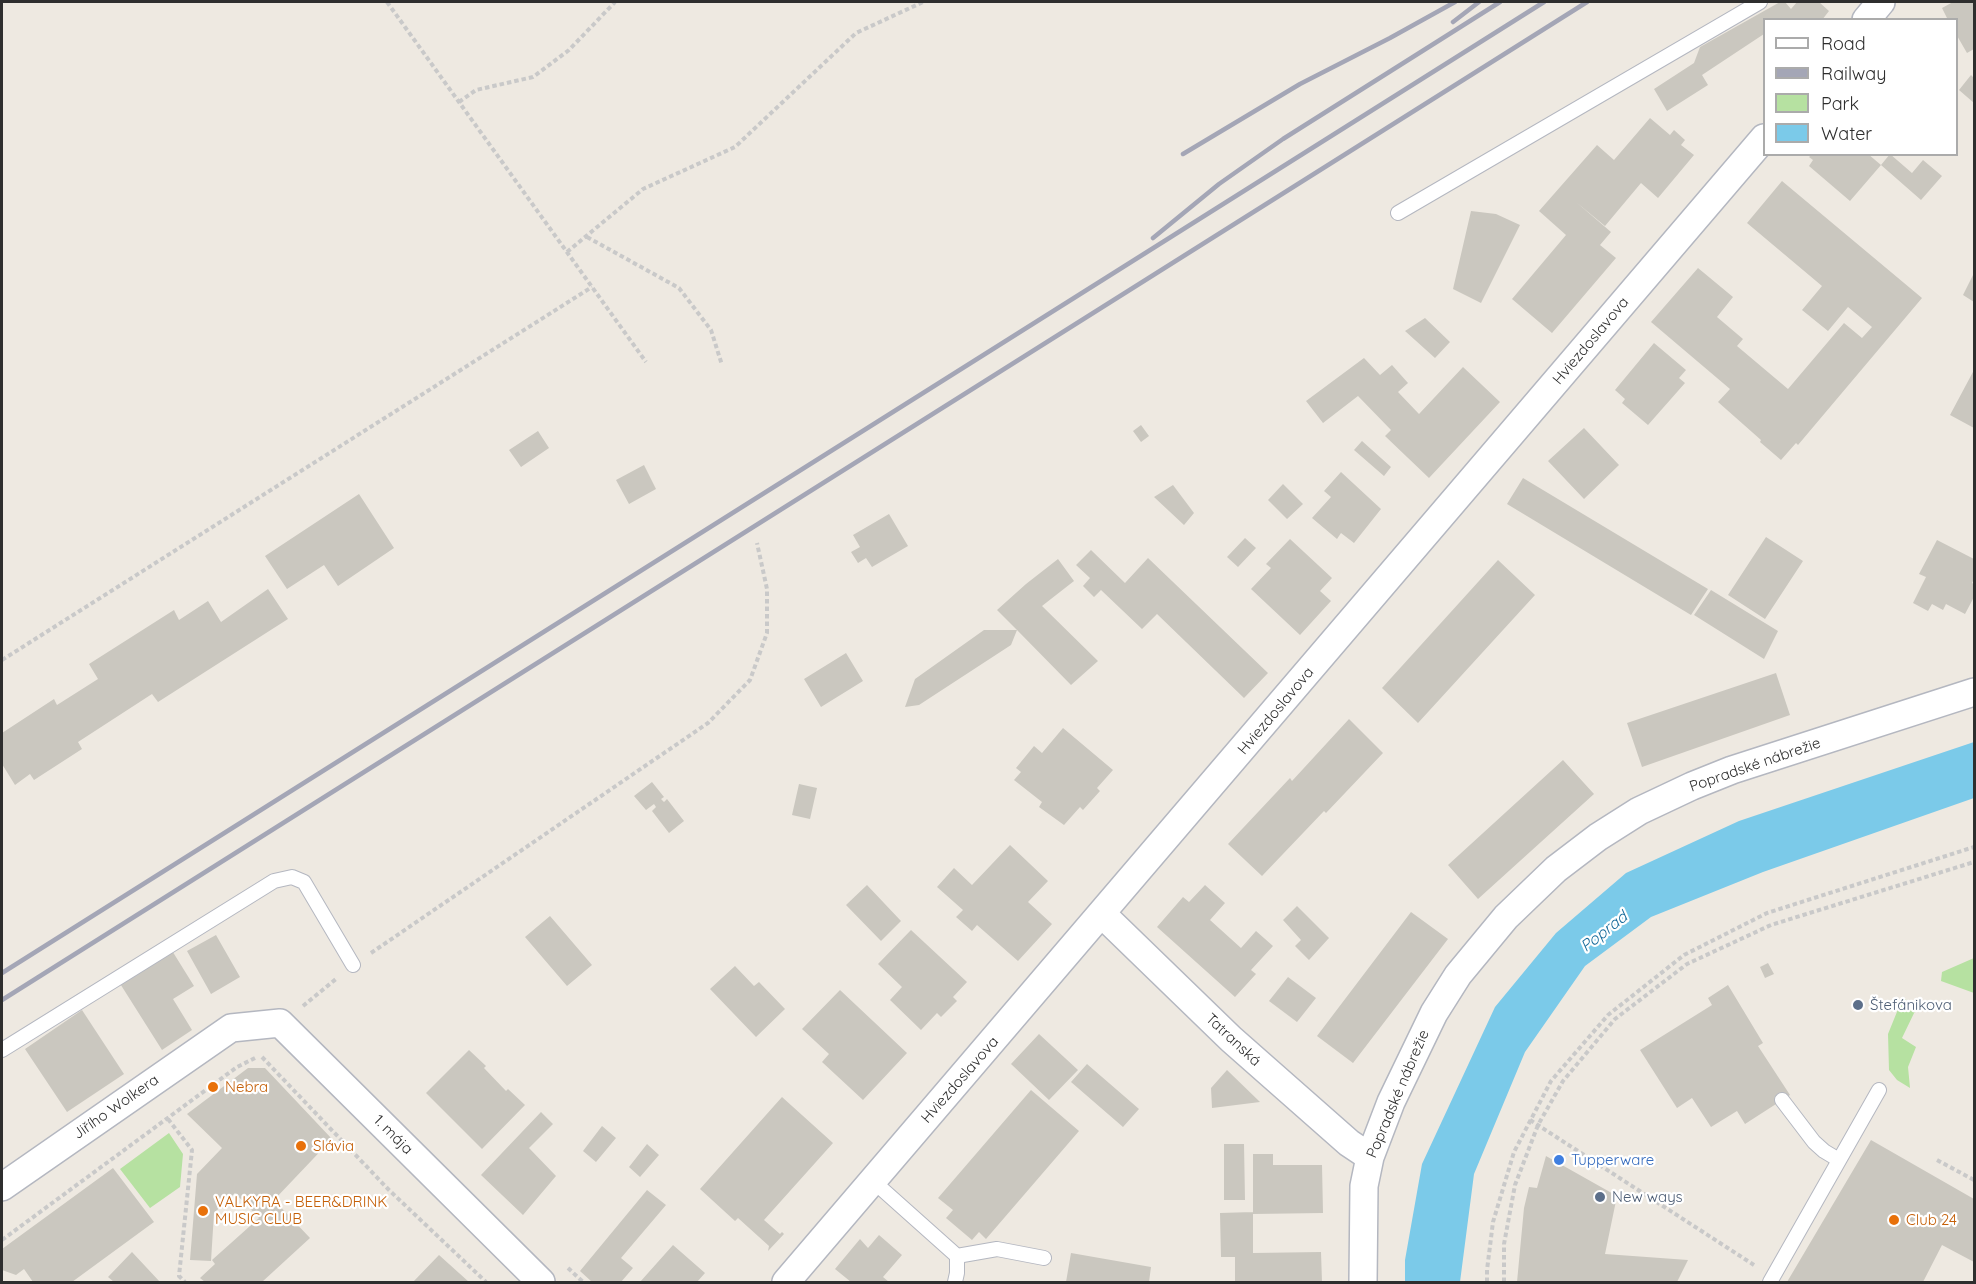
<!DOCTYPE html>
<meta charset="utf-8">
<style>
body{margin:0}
#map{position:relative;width:1976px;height:1284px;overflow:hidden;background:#eee9e1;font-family:Quicksand,sans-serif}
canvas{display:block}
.frame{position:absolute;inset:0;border:3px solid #2e2e2e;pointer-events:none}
.legend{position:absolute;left:1763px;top:18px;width:195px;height:138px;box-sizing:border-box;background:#fff;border:2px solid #ababab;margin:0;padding:8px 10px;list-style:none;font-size:18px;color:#2e2e2e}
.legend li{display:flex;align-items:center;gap:12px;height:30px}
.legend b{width:30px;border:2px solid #ababab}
</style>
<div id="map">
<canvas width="1976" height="1284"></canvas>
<div class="frame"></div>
<ul class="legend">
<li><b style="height:8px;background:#fff"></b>Road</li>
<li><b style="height:8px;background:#a4a6b6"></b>Railway</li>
<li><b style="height:16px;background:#b6e1a1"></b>Park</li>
<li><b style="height:16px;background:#7bcae9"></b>Water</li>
</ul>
</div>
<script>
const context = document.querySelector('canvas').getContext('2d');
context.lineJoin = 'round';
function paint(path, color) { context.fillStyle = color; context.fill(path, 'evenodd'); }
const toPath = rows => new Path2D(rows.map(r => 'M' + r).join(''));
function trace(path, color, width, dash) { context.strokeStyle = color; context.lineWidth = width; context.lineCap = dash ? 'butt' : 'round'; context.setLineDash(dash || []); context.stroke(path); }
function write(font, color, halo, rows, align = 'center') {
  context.font = font + ' Quicksand,sans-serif'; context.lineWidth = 4.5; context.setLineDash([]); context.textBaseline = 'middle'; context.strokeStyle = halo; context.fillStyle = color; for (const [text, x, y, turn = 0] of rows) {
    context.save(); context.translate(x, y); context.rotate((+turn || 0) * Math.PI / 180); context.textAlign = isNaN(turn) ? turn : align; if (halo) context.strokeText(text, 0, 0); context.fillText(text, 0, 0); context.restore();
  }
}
const green = toPath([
 [1974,958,1974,993,1941,981,1942,972],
 [1903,997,1916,1009,1902,1038,1916,1047,1908,1067,1910,1088,1897,1080,1889,1070,1888,1034],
 [169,1133,183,1154,180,1187,150,1208,120,1169]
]);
const water = toPath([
 [1974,742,1974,798,1763,872,1651,917,1585,966,1525,1052,1474,1174,1460,1282,1405,1282,1405,1260,1422,1164,1495,1007,1556,933,1626,873,1739,821]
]);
const building = toPath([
 [1780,2,1785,2,1791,9,1797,2,1819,2,1829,11,1822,20,1764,20,1764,34,1702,75,1708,85,1667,111,1654,89,1694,63,1700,47],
 [1953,2,1974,2,1974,49,1967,53,1956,34,1956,20,1948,20,1942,8],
 [1971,75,1974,78,1974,103,1959,90],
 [1650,118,1670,135,1674,130,1685,140,1681,145,1694,155,1658,198,1641,183,1605,226,1576,202,1611,232,1600,245,1616,258,1552,333,1512,299,1566,235,1539,211,1597,145,1614,160],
 [1812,154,1868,154,1881,165,1850,201,1809,166,1813,160,1809,157],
 [1890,154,1912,173,1923,160,1942,176,1921,200,1881,165],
 [1782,181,1922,298,1798,445,1796,443,1781,460,1760,442,1761,440,1718,402,1730,389,1651,322,1698,268,1733,297,1717,317,1743,339,1737,346,1788,389,1844,323,1862,338,1872,327,1848,307,1828,331,1802,310,1822,286,1747,223],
 [1471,211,1496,214,1520,225,1481,303,1453,289],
 [1974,273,1974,302,1963,295],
 [1425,318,1450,342,1435,358,1405,331],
 [1654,343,1686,370,1679,378,1685,383,1648,425,1622,403,1625,399,1615,390],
 [1364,358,1380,375,1392,365,1408,383,1398,392,1419,414,1463,367,1500,402,1429,478,1385,436,1391,430,1358,396,1323,423,1306,401],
 [1974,370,1974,428,1950,415],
 [1141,425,1149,436,1141,442,1133,431],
 [1584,428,1619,465,1584,499,1548,461],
 [538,431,549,448,521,467,509,450],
 [1362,441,1391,467,1384,476,1354,450],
 [644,465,656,489,629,504,616,480],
 [1341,472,1381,509,1354,543,1341,533,1337,539,1312,518,1331,497,1324,491],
 [1523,478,1708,589,1691,615,1507,504],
 [1283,484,1303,504,1287,519,1268,500],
 [1173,485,1194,513,1184,525,1154,497],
 [359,494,394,548,338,586,324,565,287,589,265,556],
 [889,514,908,546,872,567,866,558,858,563,851,552,860,547,853,535],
 [1766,537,1803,561,1765,619,1728,595],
 [1245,538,1256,548,1238,567,1227,557],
 [1290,539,1332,578,1320,591,1331,601,1300,635,1251,589,1271,568,1266,564],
 [1937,540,1974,559,1974,579,1972,583,1974,584,1974,597,1965,614,1946,604,1943,610,1932,604,1928,611,1913,603,1926,577,1919,574],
 [1091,550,1125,583,1148,558,1268,673,1244,698,1157,614,1142,629,1101,590,1094,597,1083,586,1090,578,1076,565],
 [1058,559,1074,581,1042,606,1098,661,1071,685,1017,630,1011,645,919,705,905,707,915,679,984,630,1017,630,997,610,1026,584],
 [1498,560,1535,595,1418,723,1382,688],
 [268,589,288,619,158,702,152,694,78,742,82,749,34,780,30,774,15,785,2,764,2,733,54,699,57,705,98,679,89,664,174,610,179,620,208,601,221,622],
 [1711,590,1778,631,1764,659,1694,615],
 [846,653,863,681,821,707,804,679],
 [1776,673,1790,715,1642,767,1627,723],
 [1349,719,1383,753,1326,813,1324,811,1262,876,1228,844,1290,778,1292,781],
 [1063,728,1113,770,1097,788,1100,791,1083,810,1080,807,1064,825,1039,807,1042,802,1014,780,1021,772,1016,768,1034,746,1042,753],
 [1563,760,1594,794,1478,899,1448,865],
 [652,782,664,797,661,799,664,802,667,799,684,821,669,833,652,811,656,807,654,804,646,810,634,796],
 [799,784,817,788,810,819,792,815],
 [1010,845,1048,881,1028,902,1052,924,1018,961,977,925,972,931,956,917,963,910,937,887,954,868,972,885],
 [867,885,901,921,881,941,846,905],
 [1205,885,1225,903,1210,920,1241,948,1256,931,1273,946,1251,970,1256,974,1235,997,1157,927,1183,897,1189,902],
 [1297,906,1329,938,1309,960,1295,946,1301,940,1283,920],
 [1411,912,1448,939,1353,1063,1317,1036],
 [550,916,592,965,567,986,525,937],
 [911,930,967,982,953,997,957,1001,941,1017,937,1013,921,1030,890,1000,902,987,878,964],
 [216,935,240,977,211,994,187,951],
 [171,949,194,986,173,999,192,1030,162,1050,119,982],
 [1768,963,1774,974,1765,978,1760,967],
 [735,966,754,986,759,982,785,1009,756,1037,710,989],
 [1288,977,1316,998,1297,1022,1269,1001],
 [1728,985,1763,1043,1758,1046,1790,1095,1745,1124,1737,1111,1711,1127,1692,1098,1677,1108,1640,1050,1712,1005,1708,998],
 [840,990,907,1053,863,1100,822,1062,829,1054,802,1029],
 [82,1010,124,1074,67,1112,25,1049],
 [1039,1034,1078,1070,1049,1100,1011,1064],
 [469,1050,486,1066,484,1068,506,1091,508,1089,525,1105,482,1149,426,1093],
 [1087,1064,1139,1109,1123,1127,1071,1082],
 [248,1068,265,1068,332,1139,274,1200,310,1238,262,1282,205,1282,200,1278,215,1264,212,1260,259,1218,235,1193,214,1213,211,1261,190,1260,197,1174,222,1148,187,1114],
 [1227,1070,1260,1102,1212,1108,1211,1088],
 [1031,1090,1079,1131,986,1239,979,1232,972,1240,946,1218,953,1210,938,1198],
 [782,1097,833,1143,764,1220,780,1234,782,1232,784,1234,768,1251,769,1246,738,1218,735,1221,700,1189],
 [541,1112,553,1124,529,1148,556,1176,523,1215,481,1175],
 [602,1126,616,1138,596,1162,583,1151],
 [1871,1140,1974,1199,1974,1262,1942,1245,1923,1282,1787,1282],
 [647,1144,659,1155,640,1177,629,1167],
 [1224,1144,1244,1144,1245,1200,1224,1200],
 [1253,1154,1273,1154,1273,1165,1322,1165,1323,1213,1253,1214],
 [1546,1156,1617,1196,1605,1254,1688,1260,1677,1282,1517,1282,1524,1208,1529,1187,1537,1188],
 [113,1168,154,1222,72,1282,33,1282,24,1269,16,1275,2,1270,2,1249],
 [647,1190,666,1205,621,1258,633,1268,621,1282,592,1282,580,1271],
 [1253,1212,1253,1253,1321,1252,1322,1282,1235,1282,1235,1257,1221,1257,1220,1213],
 [879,1235,902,1255,883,1277,889,1282,851,1282,835,1269,860,1239,868,1248],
 [673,1245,705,1273,697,1282,640,1282],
 [132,1252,160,1282,114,1282,108,1277],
 [1071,1253,1151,1267,1149,1282,1066,1282],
 [439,1255,469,1282,413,1282]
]);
const path = toPath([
 [387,2,646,362],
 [459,102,476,90,533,77,569,50,615,2],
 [587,237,679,288,711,330,722,365],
 [567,252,643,189,735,147,856,33,923,2],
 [2,660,592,287],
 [371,953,708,723,750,680,767,633,767,589,757,543],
 [303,1006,336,979],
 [262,1057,389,1190,486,1282],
 [168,1119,192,1150,179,1276,185,1282],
 [1530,1120,1754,1265],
 [1937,1160,1974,1180],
 [2,1240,237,1067,255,1058],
 [568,1268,583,1282],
 [1487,1282,1487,1270,1493,1222,1514,1152,1551,1081,1608,1015,1684,955,1767,913,1974,847],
 [1504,1282,1504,1244,1515,1185,1538,1125,1563,1081,1615,1019,1687,964,1771,925,1974,862]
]);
const lane = toPath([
 [1398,213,1760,2],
 [2,1050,274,881,292,877,304,882,353,965],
 [1782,1100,1814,1142,1824,1151,1839,1160],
 [873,1181,957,1256,957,1273,955,1282],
 [957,1256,997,1249,1044,1258],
 [1770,1282,1879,1090]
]);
const street = toPath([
 [1866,20,1881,2],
 [1102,914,1231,1039,1349,1143,1370,1157],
 [2,1187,231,1028,280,1023,541,1282],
 [786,1282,1764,138],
 [1363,1282,1364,1186,1370,1157,1391,1102,1434,1013,1458,975,1506,917,1556,869,1598,837,1639,811,1692,786,1732,770,1974,692]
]);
const rail = toPath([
 [1453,22,1479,2],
 [1183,154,1300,84,1390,38,1455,2],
 [1153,238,1219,184,1283,139,1500,2],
 [2,973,1544,2],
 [2,1000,1587,2]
]);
const markers = [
 [1858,1005,6,"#5c6f8a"],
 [213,1087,6,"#e8710a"],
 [301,1146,6,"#e8710a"],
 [1559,1160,6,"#3f7fe0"],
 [1600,1197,6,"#5c6f8a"],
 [203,1211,6,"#e8710a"],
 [1894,1220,6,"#e8710a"]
];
const streetNames = [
 ["Hviezdoslavova",1591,341,-50],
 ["Hviezdoslavova",1276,711,-50],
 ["Popradské nábrežie",1755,765,-19],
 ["Tatranská",1233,1040,43],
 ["Hviezdoslavova",960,1080,-49],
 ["Popradské nábrežie",1398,1094,-67],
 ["Jiřího Wolkera",116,1107,-35],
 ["1. mája",393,1135,45]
];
const serviceNames = [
 ["Štefánikova",1870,1005],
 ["New ways",1612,1197]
];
const foodNames = [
 ["Nebra",225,1087],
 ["Slávia",313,1146],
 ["VALKYRA - BEER&DRINK",215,1202],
 ["MUSIC CLUB",215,1219],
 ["Club 24",1906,1220]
];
const shopNames = [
 ["Tupperware",1571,1160]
];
const waterNames = [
 ["Poprad",1604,932,-38]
];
paint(green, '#b6e1a1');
paint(water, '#7bcae9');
paint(building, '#cac7bf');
trace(lane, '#b4b7c0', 16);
trace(street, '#b4b7c0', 30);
trace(path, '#c9c9c9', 4, [4.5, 3]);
trace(lane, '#fff', 14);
trace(street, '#fff', 27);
trace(rail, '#a4a6b6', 4.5);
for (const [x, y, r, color] of markers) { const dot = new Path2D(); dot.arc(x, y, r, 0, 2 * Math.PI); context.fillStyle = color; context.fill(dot); trace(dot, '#fff', 2); }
write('15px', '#2e2e2e', '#fff', streetNames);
write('15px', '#4e5e75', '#fff', serviceNames, 'left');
write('15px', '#c56008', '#fff', foodNames, 'left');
write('15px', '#366cbe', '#fff', shopNames, 'left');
write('italic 16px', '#156a9a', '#fff', waterNames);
</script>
